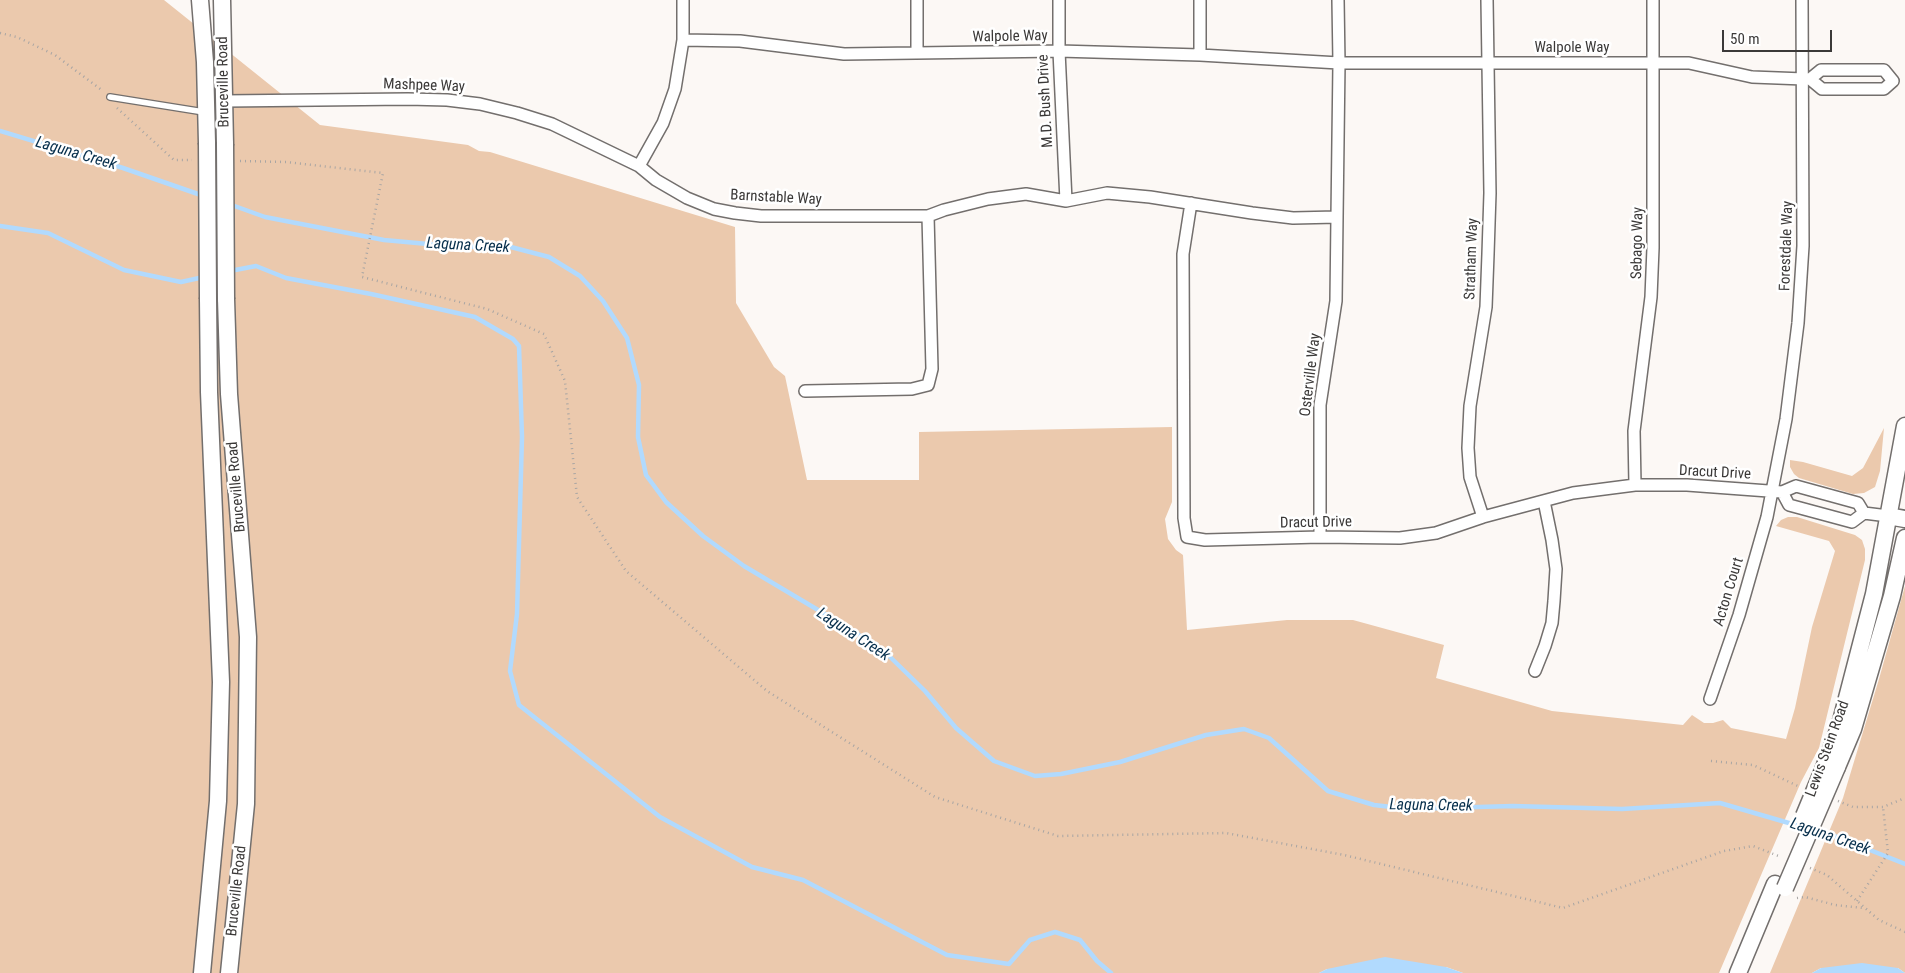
<!DOCTYPE html>
<style>
body{margin:0}
#map{position:relative;width:1905px;height:973px;overflow:hidden;background:#fcf8f5;font-family:"Roboto Condensed",sans-serif}
canvas{display:block}
.scale{position:absolute;left:1722px;top:30px;width:110px;height:22px;box-sizing:border-box;border:2px solid #3b3938;border-top:0;padding-left:6px;font-size:15px;line-height:18px;white-space:nowrap;color:#3b3938;-webkit-text-stroke:4px #fff;paint-order:stroke}
</style>
<div id="map">
<canvas width="1905" height="973"></canvas>
<div class="scale">50 m</div>
</div>
<script>
const context = document.querySelector('canvas').getContext('2d');
context.lineJoin = 'round';
function paint(path, color) { context.fillStyle = color; context.fill(path, 'evenodd'); }
const toPath = rows => new Path2D(rows.map(r => 'M' + r).join(''));
function trace(path, color, width, dash) { context.strokeStyle = color; context.lineWidth = width; context.lineCap = dash ? 'butt' : 'round'; context.setLineDash(dash || []); context.stroke(path); }
function write(font, color, halo, rows, align = 'center') {
  context.font = font + ' "Roboto Condensed",sans-serif'; context.lineWidth = 5; context.setLineDash([]); context.textBaseline = 'middle'; context.strokeStyle = halo; context.fillStyle = color; for (const [text, x, y, turn = 0] of rows) {
    context.save(); context.translate(x, y); context.rotate((+turn || 0) * Math.PI / 180); context.textAlign = isNaN(turn) ? turn : align; if (halo) context.strokeText(text, 0, 0); context.fillText(text, 0, 0); context.restore();
  }
}
const green = toPath([
 [0,0,164,0,320,125,468,145,479,151,490,152,735,227,736,303,774,367,785,376,807,480,919,480,919,432,1172,427,1172,502,1165,519,1168,539,1176,550,1183,555,1187,630,1287,620,1353,620,1444,645,1436,678,1552,711,1683,725,1692,715,1704,723,1713,723,1723,720,1731,728,1786,739,1795,708,1812,627,1835,551,1829,541,1776,526,1781,520,1788,517,1797,517,1855,535,1862,540,1865,549,1865,560,1819,748,1801,782,1719,973,1463,973,1446,967,1327,969,1319,973,0,973],
 [1884,428,1880,471,1875,487,1864,493,1853,494,1799,478,1794,474,1790,467,1790,460,1803,462,1852,476,1863,468],
 [1905,586,1905,973,1898,968,1821,968,1812,973,1770,973,1843,798,1879,679]
]);
const water = toPath([
 [1385,957,1446,967,1463,973,1319,973,1327,969],
 [1862,963,1898,968,1905,973,1812,973,1821,968]
]);
const stream = toPath([
 [0,131,123,168,221,202],
 [229,204,265,217,384,240,461,247,507,246,549,257,580,276,603,301,627,338,639,385,638,437,646,475,666,502,703,536,744,566,850,629,886,653,925,691,956,728,994,761,1035,776,1061,774,1120,762,1206,735,1244,729,1269,738,1328,791,1374,805,1409,809,1513,806,1622,809,1720,803,1837,837,1905,864],
 [0,226,48,233,124,270,181,282,222,273],
 [230,271,256,266,286,278,371,294,475,317,513,339,519,346,522,437,517,614,510,671,519,705,660,817,752,867,803,880,947,955,1009,964,1030,940,1055,932,1080,940,1097,961,1111,973]
]);
const path = toPath([
 [0,33,17,37,55,55,103,91],
 [117,108,174,160,192,160],
 [240,161,286,162,383,173,362,277,487,309,544,334,565,381,577,497,626,571,767,691,935,797,1058,836,1226,833,1344,855,1563,908,1724,851,1753,846,1781,857],
 [1711,761,1753,765,1800,787],
 [1838,801,1853,807,1883,807,1905,798],
 [1810,868,1827,875,1879,920,1905,932],
 [1797,898,1805,897,1835,905,1863,908],
 [1857,901,1888,853,1883,807]
]);
const lane = toPath([
 [110,97,204,112]
]);
const street = toPath([
 [683,0,683,40,675,89,663,123,639,166,656,180,687,198,714,209,735,213,761,216,928,216,944,210,988,199,1026,194,1066,201,1107,193,1150,197,1252,213,1293,218,1337,217,1339,63,1689,63,1752,77,1804,79,1810,79,1821,70,1884,70,1893,81,1884,89,1822,89,1810,79],
 [917,0,917,53],
 [1059,0,1059,51,1066,201],
 [1200,0,1200,55],
 [683,40,740,41,844,54,1059,51,1200,55,1339,63,1338,0],
 [225,101,408,99,447,100,480,104,517,113,552,124,639,166],
 [1191,203,1183,254,1184,518,1187,537,1205,540,1320,537,1400,538,1436,533,1483,517,1573,493,1635,485,1687,485,1782,492],
 [805,391,912,389,928,385,932,369,928,216],
 [1635,485,1634,431,1651,297,1653,248,1653,0],
 [1796,486,1858,503,1864,513,1852,522,1789,505,1782,492,1796,486],
 [1864,513,1888,516],
 [1483,517,1470,477,1468,448,1470,406,1486,307,1488,254,1490,193,1487,0],
 [1320,537,1320,405,1336,301,1337,217],
 [1535,671,1545,646,1552,623,1554,601,1556,569,1552,540,1544,501],
 [1710,699,1739,615,1767,517,1786,419,1798,323,1803,246,1802,0]
]);
const secondary = toPath([
 [200,0,205,62,207,143],
 [222,0,225,144],
 [226,299,229,394,248,637,246,804,229,973],
 [1888,516,1905,519],
 [1826,763,1840,725,1874,594,1905,426],
 [1837,767,1853,729,1892,596,1905,538],
 [202,973,218,801,221,682,209,392,208,299],
 [1738,973,1775,884]
]);
const secondaryBridge = toPath([
 [207,143,208,299],
 [225,144,226,299],
 [1804,816,1826,763],
 [1785,888,1837,767]
]);
const streetNames = [
 ["Walpole Way",1010,37,-1],
 ["Walpole Way",1572,48],
 ["Bruceville Road",224,82,-91],
 ["Mashpee Way",424,86,2],
 ["M.D. Bush Drive",1046,101,-93],
 ["Barnstable Way",776,198,3],
 ["Sebago Way",1638,243,-89],
 ["Forestdale Way",1787,246,-88],
 ["Stratham Way",1472,259,-88],
 ["Osterville Way",1311,375,-83],
 ["Dracut Drive",1715,473,3],
 ["Bruceville Road",237,487,-95],
 ["Dracut Drive",1316,523,-1],
 ["Acton Court",1729,592,-73],
 ["Lewis Stein Road",1828,749,-70],
 ["Bruceville Road",237,891,-84]
];
const waterNames = [
 ["Laguna Creek",76,154,16],
 ["Laguna Creek",468,246,3],
 ["Laguna Creek",853,635,33],
 ["Laguna Creek",1431,806,1],
 ["Laguna Creek",1830,837,19]
];
paint(green, '#ebc9ad');
paint(water, '#b1dafe');
trace(stream, '#b1dafe', 4.5);
trace(lane, '#736f6d', 8);
trace(street, '#736f6d', 14);
trace(secondary, '#736f6d', 19);
trace(path, '#a8a5a3', 2.5, [1, 4]);
trace(lane, '#fff', 5.5);
trace(street, '#fff', 11);
trace(secondary, '#fff', 16);
trace(secondaryBridge, '#736f6d', 19, []);
trace(secondaryBridge, '#fff', 16);
write('15px', '#3b3938', '#fff', streetNames);
write('italic 16px', '#062e4b', '#fff', waterNames);
</script>
